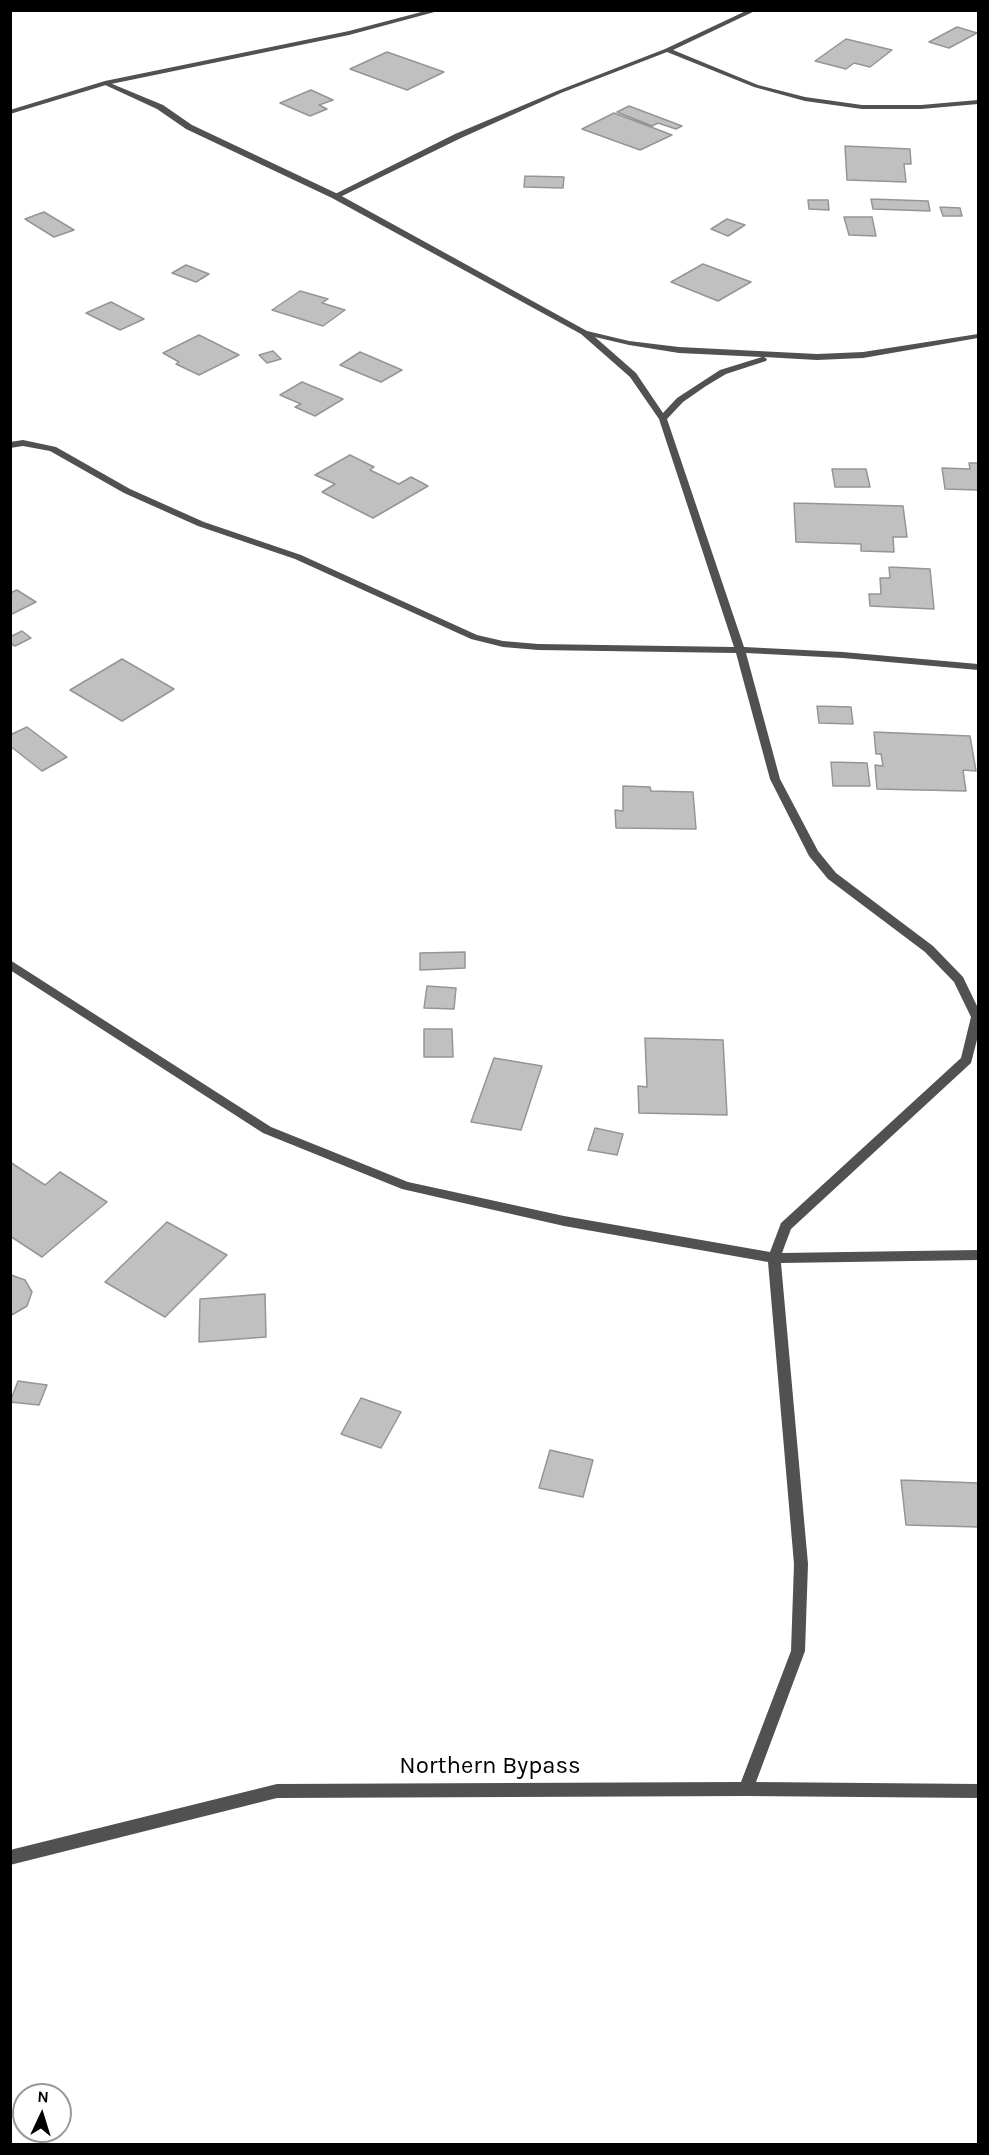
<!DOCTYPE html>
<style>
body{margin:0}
#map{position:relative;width:989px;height:2155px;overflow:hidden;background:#fff;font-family:Karla,sans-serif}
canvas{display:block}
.frame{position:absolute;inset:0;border:12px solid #000;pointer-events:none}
.north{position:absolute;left:12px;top:2083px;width:60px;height:60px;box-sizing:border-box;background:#fff;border:2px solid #999;border-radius:50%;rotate:4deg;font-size:16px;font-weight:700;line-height:24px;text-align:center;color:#000}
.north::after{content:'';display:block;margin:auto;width:21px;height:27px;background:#000;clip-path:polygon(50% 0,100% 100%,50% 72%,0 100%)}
</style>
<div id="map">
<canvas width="989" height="2155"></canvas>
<div class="frame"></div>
<div class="north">N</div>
</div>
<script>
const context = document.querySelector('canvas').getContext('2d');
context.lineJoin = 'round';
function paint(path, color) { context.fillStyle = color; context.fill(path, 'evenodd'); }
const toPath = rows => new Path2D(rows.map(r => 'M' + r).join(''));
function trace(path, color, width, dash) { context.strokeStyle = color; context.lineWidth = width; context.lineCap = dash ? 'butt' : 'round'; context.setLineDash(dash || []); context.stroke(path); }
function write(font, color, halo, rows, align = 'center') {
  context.font = font + ' Karla,sans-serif'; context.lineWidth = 4.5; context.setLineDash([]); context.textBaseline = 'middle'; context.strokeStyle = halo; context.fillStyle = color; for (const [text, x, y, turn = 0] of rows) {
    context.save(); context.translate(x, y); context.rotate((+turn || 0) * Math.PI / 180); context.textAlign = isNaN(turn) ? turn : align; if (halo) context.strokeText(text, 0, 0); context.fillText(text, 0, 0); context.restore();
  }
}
const building = toPath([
 [957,27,977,33,949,48,929,42,957,27],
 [846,39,892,50,870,67,854,63,846,69,815,61,846,39],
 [387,52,444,72,407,90,350,69,387,52],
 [311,90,333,100,319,105,327,109,310,116,280,103,311,90],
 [629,106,682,126,676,129,658,123,652,126,617,112,629,106],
 [614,113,672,135,640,150,582,129,614,113],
 [845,146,910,149,911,164,904,164,906,182,847,180,845,146],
 [525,176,564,177,563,188,524,187,525,176],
 [871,199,928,201,930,211,873,209,871,199],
 [808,200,828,200,829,210,809,209,808,200],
 [940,207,960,208,962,216,943,216,940,207],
 [44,212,74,230,54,237,25,219,44,212],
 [844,217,872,217,876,236,849,235,844,217],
 [727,219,745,225,728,236,711,229,727,219],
 [703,264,751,282,718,301,671,282,703,264],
 [186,265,209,274,196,282,172,273,186,265],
 [300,291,328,299,322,303,345,310,323,326,272,310,300,291],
 [111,302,144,319,120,330,86,313,111,302],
 [199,335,239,355,199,375,176,364,179,362,163,353,199,335],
 [273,351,281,359,267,363,259,355,273,351],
 [360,352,402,370,381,382,340,365,360,352],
 [302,382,343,399,315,416,295,407,301,404,280,395,302,382],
 [350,455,374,467,370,470,399,484,411,477,428,486,373,518,322,492,335,484,315,475,350,455],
 [969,463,978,463,978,490,945,489,942,468,970,469,969,463],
 [832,469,866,469,870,487,835,487,832,469],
 [794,503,903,506,907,537,893,537,894,552,861,551,861,544,796,542,794,503],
 [889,567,930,569,934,609,870,606,869,594,881,594,880,578,890,578,889,567],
 [17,590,36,602,10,615,10,593,17,590],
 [22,631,31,638,15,646,10,643,10,637,22,631],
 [122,659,174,689,122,721,70,690,122,659],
 [817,706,851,707,853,724,819,723,817,706],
 [27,727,67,757,42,771,10,746,10,735,27,727],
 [874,732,970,736,976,771,963,770,966,791,877,789,875,765,883,766,881,754,876,754,874,732],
 [831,762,867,763,870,786,833,786,831,762],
 [623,786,650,787,651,791,693,792,696,829,616,828,615,810,623,811,623,786],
 [465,952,465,968,420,970,420,953,465,952],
 [427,986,456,988,454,1009,424,1008,427,986],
 [424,1029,452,1029,453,1057,424,1057,424,1029],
 [645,1038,723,1040,727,1115,639,1113,638,1086,647,1087,645,1038],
 [494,1058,542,1066,521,1130,471,1122,494,1058],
 [595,1128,623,1134,617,1155,588,1150,595,1128],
 [10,1162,45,1185,60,1172,107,1202,42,1257,10,1236,10,1162],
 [167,1222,227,1255,165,1317,105,1282,167,1222],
 [11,1275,25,1280,32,1292,27,1306,10,1316,11,1275],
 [265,1294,266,1337,199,1342,200,1299,265,1294],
 [18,1381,47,1385,39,1405,10,1402,18,1381],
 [361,1398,401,1412,381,1448,341,1434,361,1398],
 [550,1450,593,1460,583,1497,539,1488,550,1450],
 [901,1480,978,1483,978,1527,906,1525,901,1480]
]);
const lane = toPath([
 [429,10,442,10,349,35,106,85,10,114,10,110,105,81,349,31,429,10],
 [748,10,757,10,673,50,758,85,805,97,862,105,921,105,978,100,978,104,921,109,862,109,805,101,754,87,667,52,561,93,461,138,338,198,331,196,455,134,557,91,665,49,748,10]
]);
const street = toPath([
 [105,81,163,105,192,125,338,194,587,331,629,341,679,347,817,354,863,352,978,334,978,338,863,358,817,360,764,357,767,359,766,361,726,374,706,386,683,402,667,419,744,647,843,652,978,664,978,670,843,658,746,653,780,779,818,851,836,873,933,946,963,977,978,1008,978,1036,971,1063,791,1229,782,1253,978,1250,978,1260,781,1263,808,1564,805,1651,756,1782,978,1784,978,1798,746,1796,277,1798,10,1865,10,1850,277,1784,741,1782,791,1651,794,1564,768,1262,564,1226,402,1189,263,1133,10,970,10,960,271,1127,408,1182,564,1216,770,1252,781,1223,961,1058,971,1017,954,982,925,952,828,879,809,856,770,779,736,653,538,650,503,647,471,639,295,559,198,526,124,493,50,451,23,446,10,448,10,442,23,440,56,447,130,489,204,522,301,555,477,635,503,641,538,644,734,647,659,419,630,377,581,334,332,198,186,129,157,109,103,84,102,83,105,81],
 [595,337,629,345,679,353,762,357,720,370,677,398,663,413,636,373,595,337]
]);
const nearStreetnames = [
 ["Northern Bypass",490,1766]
];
paint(building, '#c0c0c0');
trace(building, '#959595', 1.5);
paint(lane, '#515151');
paint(street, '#515151');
write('24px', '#000', '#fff', nearStreetnames);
</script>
